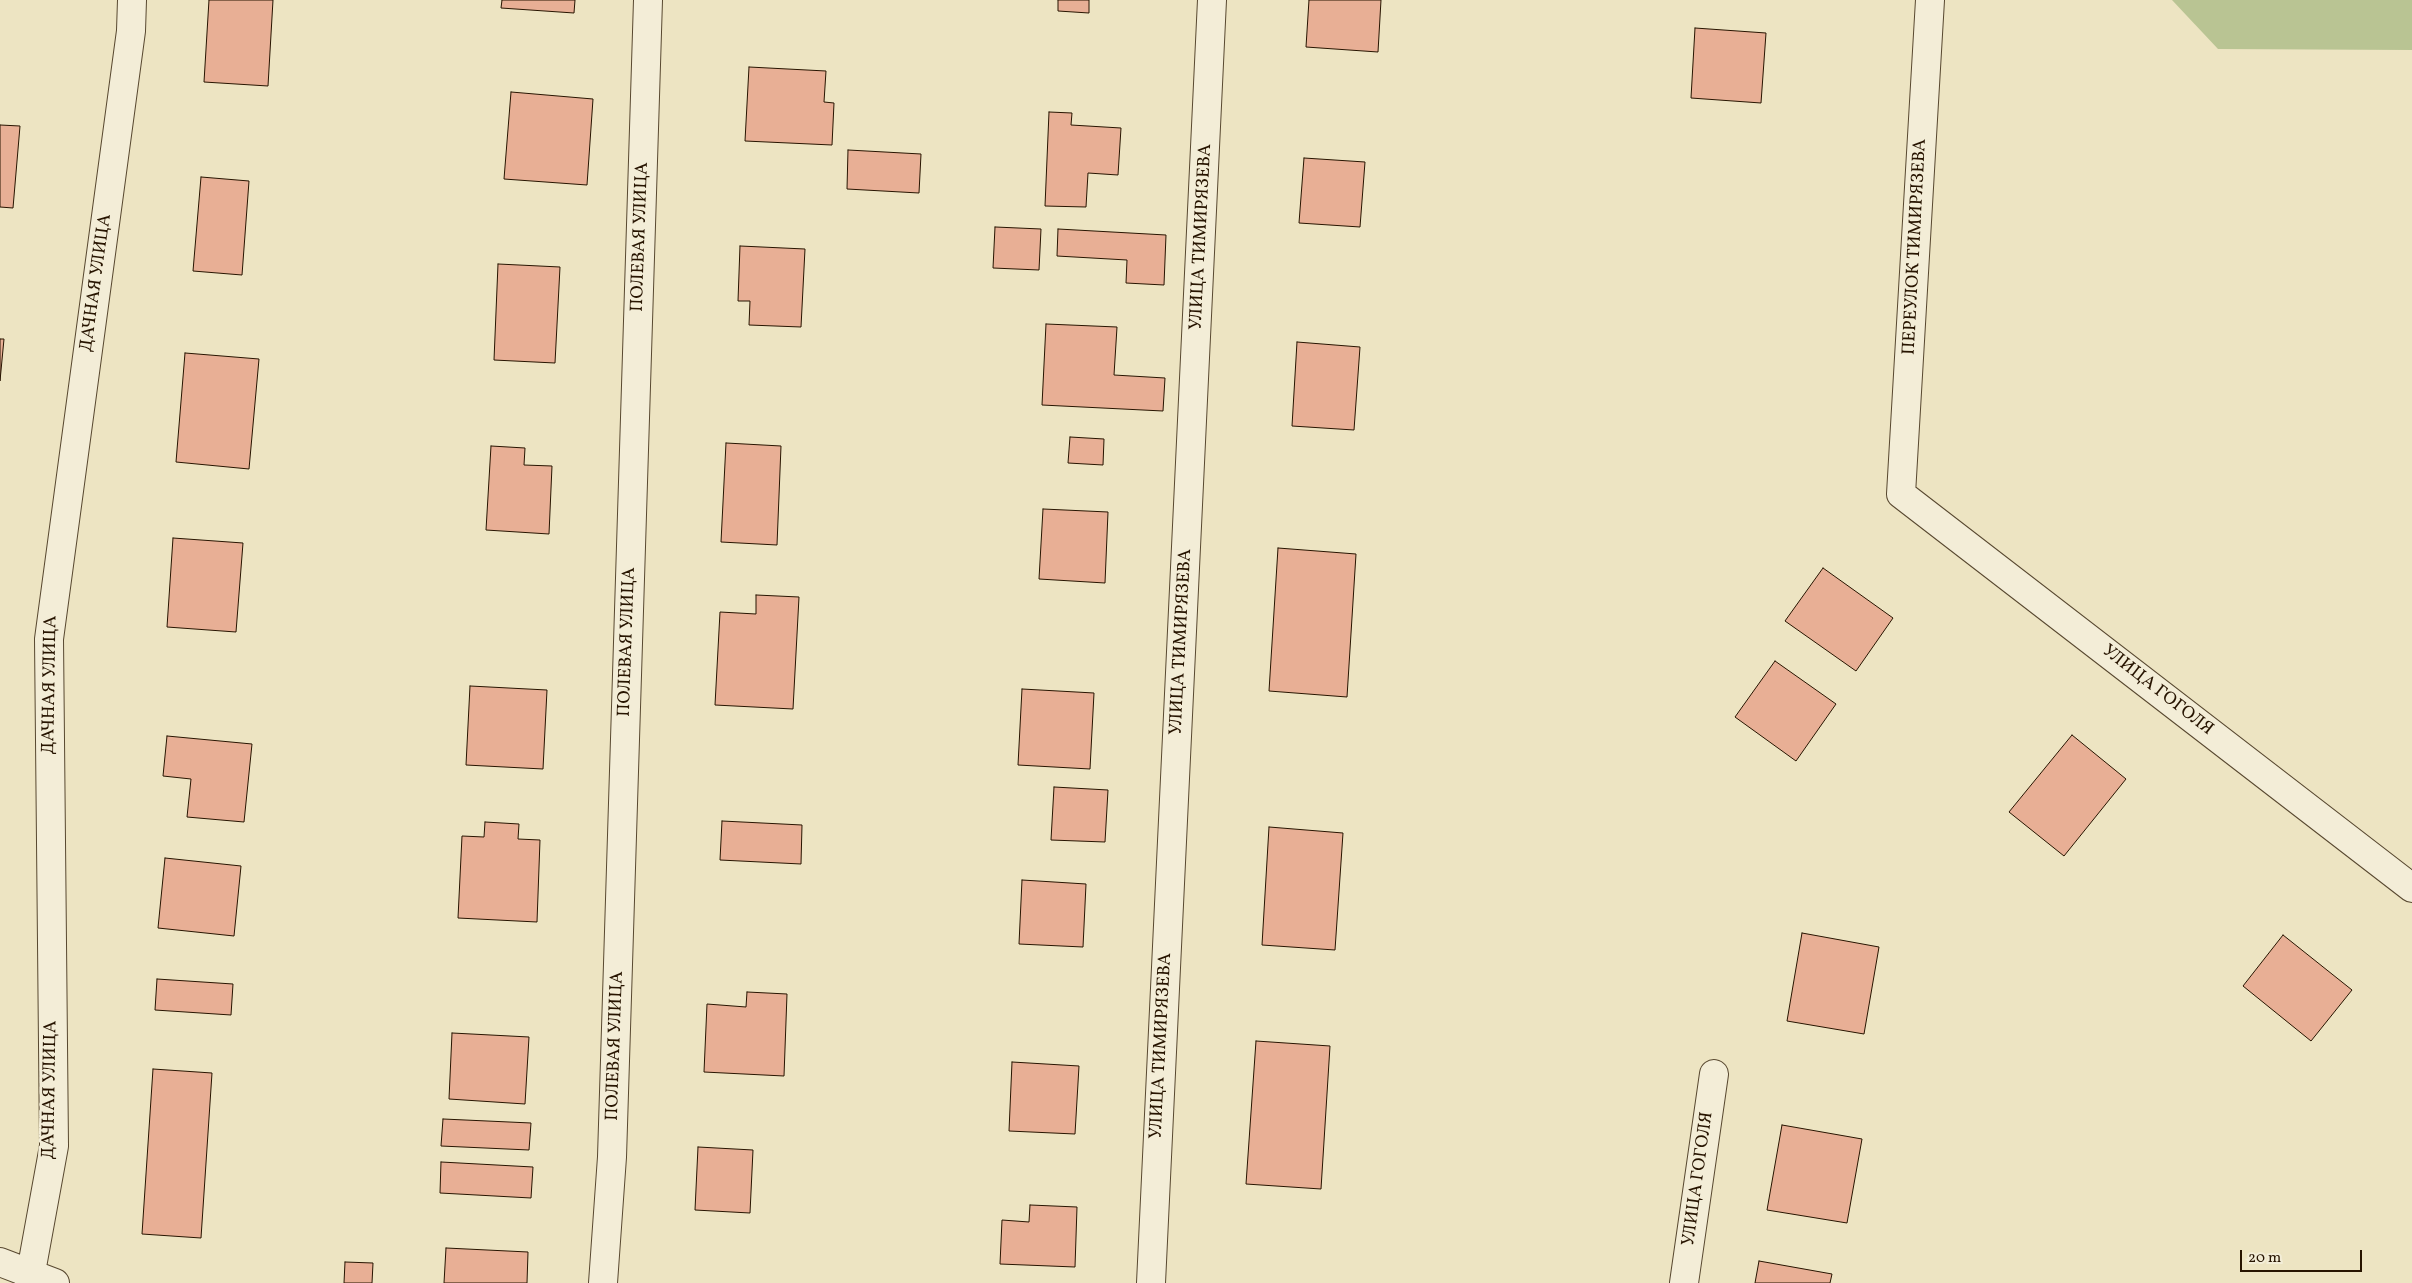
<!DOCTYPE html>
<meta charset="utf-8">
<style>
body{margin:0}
#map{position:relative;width:2412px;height:1283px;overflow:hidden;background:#ede4c2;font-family:Vollkorn,serif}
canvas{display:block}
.scale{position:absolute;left:2240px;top:1250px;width:122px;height:22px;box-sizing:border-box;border:2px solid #271400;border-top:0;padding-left:6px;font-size:15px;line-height:18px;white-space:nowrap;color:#271400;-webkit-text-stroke:4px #f3edd7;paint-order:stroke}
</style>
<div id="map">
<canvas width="2412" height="1283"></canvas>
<div class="scale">20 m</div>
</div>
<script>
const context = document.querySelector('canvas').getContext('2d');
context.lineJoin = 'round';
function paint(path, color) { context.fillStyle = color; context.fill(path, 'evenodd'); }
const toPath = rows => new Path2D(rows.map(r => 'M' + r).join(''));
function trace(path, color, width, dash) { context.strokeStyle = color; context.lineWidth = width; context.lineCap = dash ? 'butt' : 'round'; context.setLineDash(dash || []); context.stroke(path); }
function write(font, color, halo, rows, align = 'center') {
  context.font = font + ' Vollkorn,serif'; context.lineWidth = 5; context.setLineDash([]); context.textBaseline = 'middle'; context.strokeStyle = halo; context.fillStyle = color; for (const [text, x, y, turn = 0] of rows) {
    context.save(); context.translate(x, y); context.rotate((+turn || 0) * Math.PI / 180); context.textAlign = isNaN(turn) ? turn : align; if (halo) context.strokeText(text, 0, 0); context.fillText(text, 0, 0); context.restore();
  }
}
const green = toPath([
 [2172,0,2412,0,2412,50,2218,49]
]);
const building = toPath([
 [209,0,273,0,268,86,204,82,209,0],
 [502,0,575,0,574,13,501,8,502,0],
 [1058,0,1089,0,1089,13,1058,11,1058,0],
 [1309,0,1381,0,1378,52,1306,47,1309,0],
 [1695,28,1766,33,1761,103,1691,98,1695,28],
 [749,67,826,71,824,102,834,103,832,145,745,141,749,67],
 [511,92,593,99,587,185,504,179,511,92],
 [1049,112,1072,113,1071,125,1121,128,1118,175,1088,173,1086,207,1045,206,1049,112],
 [0,125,20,126,13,208,0,207,0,125],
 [848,150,921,154,919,193,847,189,848,150],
 [1304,158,1365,162,1360,227,1299,223,1304,158],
 [201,177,249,181,242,275,193,271,201,177],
 [995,227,1041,229,1039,270,993,268,995,227],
 [1058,229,1166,235,1164,285,1126,283,1127,260,1057,256,1058,229],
 [740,246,805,249,801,327,749,325,750,301,738,301,740,246],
 [498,264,560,267,555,363,494,360,498,264],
 [1046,324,1117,327,1114,375,1165,378,1163,411,1042,405,1046,324],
 [0,339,4,339,0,381,0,339],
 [1297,342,1360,347,1354,430,1292,426,1297,342],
 [185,353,259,359,249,469,176,462,185,353],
 [1070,437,1104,439,1103,465,1068,463,1070,437],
 [726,443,781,446,777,545,721,542,726,443],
 [491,446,525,448,524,465,552,466,549,534,486,530,491,446],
 [1043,509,1108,512,1105,583,1039,579,1043,509],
 [173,538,243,543,236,632,167,627,173,538],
 [1278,548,1356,554,1347,697,1269,691,1278,548],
 [1823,568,1893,618,1856,671,1785,621,1823,568],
 [756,595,799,597,793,709,715,705,720,612,756,614,756,595],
 [1775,661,1836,704,1796,761,1735,717,1775,661],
 [470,686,547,690,543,769,466,765,470,686],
 [1022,689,1094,693,1090,769,1018,765,1022,689],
 [2072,735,2126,779,2064,856,2009,812,2072,735],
 [167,736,252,744,244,822,187,817,191,779,163,776,167,736],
 [1054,787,1108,790,1105,842,1051,840,1054,787],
 [722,821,802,825,801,864,720,860,722,821],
 [485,822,519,824,518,839,540,840,537,922,458,918,462,836,484,837,485,822],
 [1269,827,1343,833,1335,950,1262,945,1269,827],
 [165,858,241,866,234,936,158,928,165,858],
 [1022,880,1086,884,1083,947,1019,944,1022,880],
 [1802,933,1879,947,1864,1034,1787,1021,1802,933],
 [2283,935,2352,990,2311,1041,2243,986,2283,935],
 [157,979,233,984,231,1015,155,1010,157,979],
 [747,992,787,994,784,1076,704,1072,707,1004,746,1007,747,992],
 [452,1033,529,1037,525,1104,449,1099,452,1033],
 [1256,1041,1330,1046,1321,1189,1246,1184,1256,1041],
 [1012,1062,1079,1066,1075,1134,1009,1131,1012,1062],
 [153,1069,212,1073,201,1238,142,1234,153,1069],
 [443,1119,531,1123,529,1150,441,1146,443,1119],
 [1782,1125,1862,1139,1847,1223,1767,1210,1782,1125],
 [698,1147,753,1150,750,1213,695,1210,698,1147],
 [441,1162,533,1167,531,1198,440,1193,441,1162],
 [1030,1205,1077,1207,1075,1267,1000,1264,1002,1220,1029,1222,1030,1205],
 [446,1248,528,1252,527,1283,444,1283,446,1248],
 [1759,1261,1832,1274,1830,1283,1755,1283,1759,1261],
 [345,1262,373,1263,372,1283,344,1283,345,1262]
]);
const minor = toPath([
 [1930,0,1901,494,2412,888],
 [0,1262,55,1283],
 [29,1283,54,1146,49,639,131,31,132,0],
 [603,1283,612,1157,648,0],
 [1151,1283,1212,0],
 [1684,1283,1714,1074]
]);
const streetNames = [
 ["ПОЛЕВАЯ УЛИЦА",641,237,-88],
 ["УЛИЦА ТИМИРЯЗЕВА",1202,237,-87],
 ["ПЕРЕУЛОК ТИМИРЯЗЕВА",1916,247,-87],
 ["ДАЧНАЯ УЛИЦА",97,283,-82],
 ["ПОЛЕВАЯ УЛИЦА",628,642,-88],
 ["УЛИЦА ТИМИРЯЗЕВА",1182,642,-87],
 ["ДАЧНАЯ УЛИЦА",51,685,-89],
 ["УЛИЦА ГОГОЛЯ",2157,691,38],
 ["ПОЛЕВАЯ УЛИЦА",616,1046,-88],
 ["УЛИЦА ТИМИРЯЗЕВА",1162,1046,-87],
 ["ДАЧНАЯ УЛИЦА",51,1090,-89],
 ["УЛИЦА ГОГОЛЯ",1699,1179,-82]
];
paint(green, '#b9c493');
paint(building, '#e8af95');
trace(building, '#271400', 1);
trace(minor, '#584830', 30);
trace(minor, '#f3edd7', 28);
write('18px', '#271400', '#f3edd7', streetNames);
</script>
